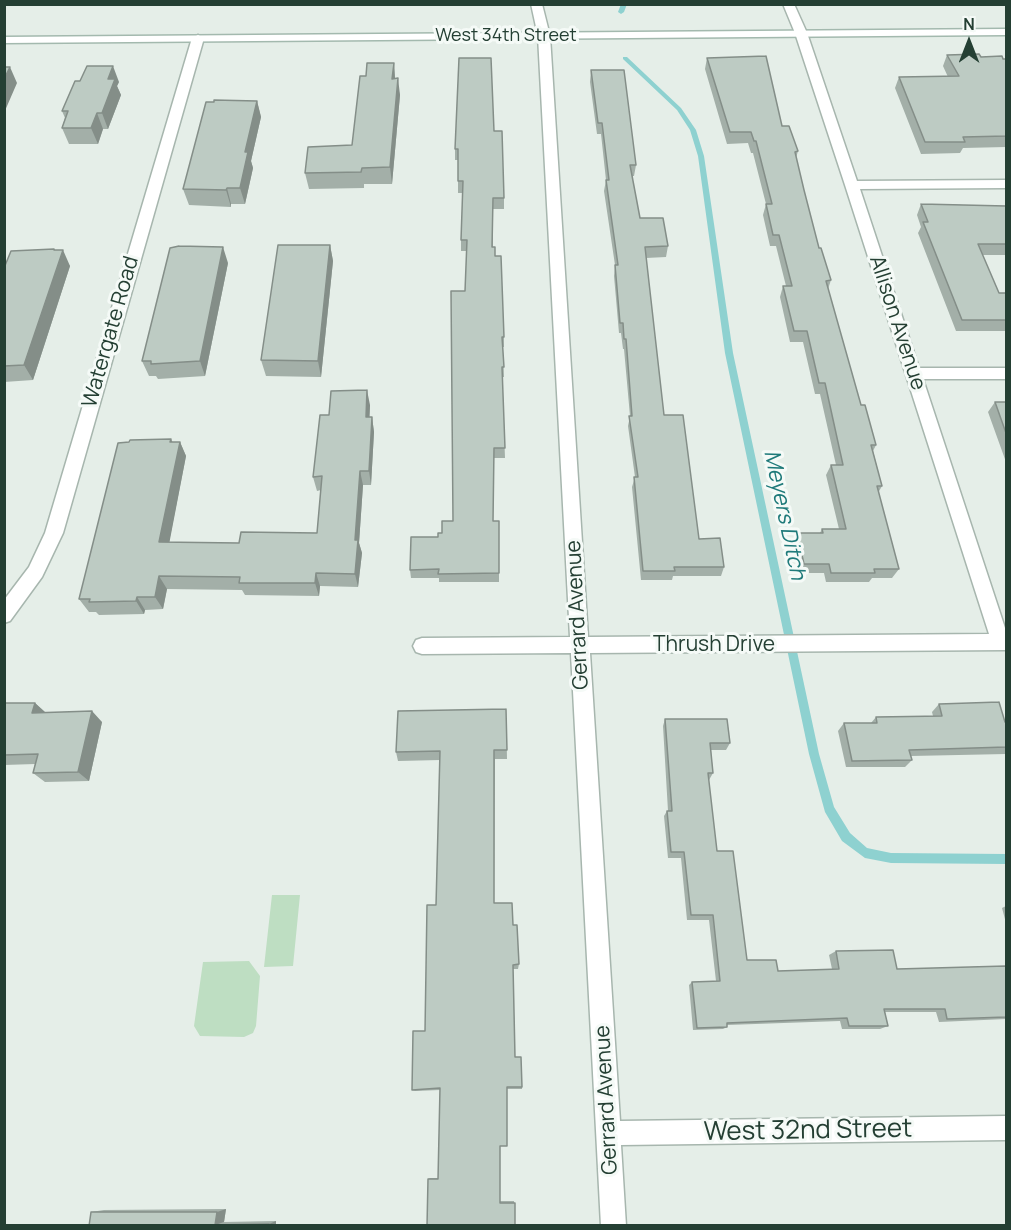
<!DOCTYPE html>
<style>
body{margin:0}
#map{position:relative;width:1011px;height:1230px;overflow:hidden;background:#e5eee8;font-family:Manrope,sans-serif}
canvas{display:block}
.frame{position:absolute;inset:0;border:6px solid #243f33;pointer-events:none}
.north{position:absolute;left:939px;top:12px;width:60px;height:60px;-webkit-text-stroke:4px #f5faf7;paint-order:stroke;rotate:0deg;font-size:16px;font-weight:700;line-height:24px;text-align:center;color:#243f33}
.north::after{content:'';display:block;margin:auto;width:21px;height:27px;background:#243f33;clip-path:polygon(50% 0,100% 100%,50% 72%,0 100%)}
</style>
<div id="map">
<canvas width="1011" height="1230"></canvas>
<div class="frame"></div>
<div class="north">N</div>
</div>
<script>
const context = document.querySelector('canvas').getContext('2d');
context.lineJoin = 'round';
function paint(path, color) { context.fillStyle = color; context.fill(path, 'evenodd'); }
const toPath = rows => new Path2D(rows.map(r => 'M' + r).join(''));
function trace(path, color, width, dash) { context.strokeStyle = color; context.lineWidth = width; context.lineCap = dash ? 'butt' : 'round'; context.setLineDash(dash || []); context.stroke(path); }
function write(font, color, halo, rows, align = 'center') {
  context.font = font + ' Manrope,sans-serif'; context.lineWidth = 6; context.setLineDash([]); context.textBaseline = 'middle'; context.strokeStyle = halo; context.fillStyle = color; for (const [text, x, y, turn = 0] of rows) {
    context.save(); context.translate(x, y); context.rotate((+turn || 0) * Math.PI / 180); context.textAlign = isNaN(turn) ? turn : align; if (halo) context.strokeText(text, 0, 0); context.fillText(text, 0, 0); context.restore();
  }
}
const green = toPath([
 [272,895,300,895,293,966,264,967],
 [249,961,260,976,256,1026,253,1033,244,1037,200,1036,194,1026,203,962]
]);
const stream = toPath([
 [621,4,627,4,624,12,621,14,618,12,621,4],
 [623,57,627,57,681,108,696,130,704,156,733,353,819,754,834,807,850,833,867,848,891,853,1006,854,1006,864,891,863,865,858,842,841,825,812,809,754,725,353,698,156,690,130,677,110,623,59,623,57]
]);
const street = toPath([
 [531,4,542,4,550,36,588,637,989,634,845,185,795,33,783,4,794,4,807,33,857,181,1006,180,1006,188,860,189,919,368,1006,368,1006,379,923,379,1006,631,1006,650,590,653,620,1121,1006,1116,1006,1140,621,1145,626,1226,601,1226,571,653,422,654,416,652,413,646,416,640,422,638,570,637,538,36,531,4],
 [198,35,204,38,63,533,42,577,10,621,4,623,4,600,29,567,45,533,192,38,198,35]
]);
const secondary = toPath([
 [1006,29,1006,35,4,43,4,37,1006,29]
]);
const wall = toPath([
 [947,55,1006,59,1006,147,963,148,960,153,921,154,895,88,899,77,948,77,943,66],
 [707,58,782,126,798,151,796,158,804,190,819,248,831,280,828,289,861,405,876,445,873,451,882,486,878,493,899,569,892,578,872,578,869,582,826,582,824,573,799,573,793,542,797,533,820,533,822,529,839,529,826,475,831,465,836,465,820,394,815,394,803,342,790,342,780,297,783,286,786,286,776,246,770,246,763,215,766,204,753,153,751,153,748,143,727,144,705,69],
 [394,63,395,78,400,95,392,184,364,184,364,188,309,189,305,173,352,145,366,76],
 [591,70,636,165,634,176,632,176,640,218,668,246,666,257,646,258,664,415,699,539,724,567,721,576,673,576,672,580,641,580,632,487,635,477,628,426,630,416,624,349,623,349,621,333,619,333,614,276,615,265,604,191,606,180,601,134,597,134,590,82],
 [119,82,117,86,121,95,108,129,103,129,98,144,69,144,62,128,65,118,62,111],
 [257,101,261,117,251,161,253,168,245,204,231,204,231,207,189,205,183,189],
 [494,131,504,198,504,209,493,209,493,247,495,256,504,337,504,347,503,347,504,377,502,377,505,458,494,458,493,521,499,521,499,582,439,582,439,578,411,578,410,570,453,521,465,291,467,251,461,251,461,240,463,193,458,193,458,160,455,160,455,149],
 [921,204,1006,206,1006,255,982,255,999,293,1006,293,1006,331,956,331,918,233,921,227,917,215],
 [330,245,333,261,321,377,266,376,261,360],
 [55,250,70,266,33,380,4,382,4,268],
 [228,263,205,376,158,379,156,376,149,376,142,361],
 [995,402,1006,402,1006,462,988,412],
 [370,405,369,417,372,417,374,432,371,485,363,485,359,543,362,553,358,587,320,586,319,596,245,595,242,590,167,589,163,609,145,610,144,614,99,615,96,612,89,612,79,599,172,442,180,442,186,456,169,542,239,543,317,533,321,490,317,491,313,477,329,415],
 [4,703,35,703,45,712,102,722,89,781,45,782,33,773,35,764,4,765],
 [939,704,1006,722,1006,754,911,756,912,760,905,767,846,767,838,731,844,723,871,723,876,717,933,716,932,712],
 [506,709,507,759,495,759,494,903,513,925,519,964,518,969,513,969,515,1057,522,1087,522,1089,507,1089,500,1146,500,1201,514,1201,515,1226,428,1179,430,1178,438,1178,440,1090,415,1091,412,1090,425,1031,436,905,440,760,398,761,396,752],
 [665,719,730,743,726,750,711,750,713,773,709,780,708,780,717,851,747,960,778,971,832,969,829,955,836,951,897,969,1006,966,1006,1019,939,1022,936,1012,885,1012,888,1026,880,1029,842,1029,840,1021,727,1025,727,1027,723,1029,693,1030,689,985,692,982,716,981,709,920,687,920,681,858,668,858,664,816,667,811,668,811,663,726],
 [1006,906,1006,923,1002,908],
 [226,1209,224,1222,276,1221,276,1226,89,1226,91,1212,104,1210]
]);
const shadedWall = toPath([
 [394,63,395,79,392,79],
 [113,66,119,82,117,86,121,95,108,129,102,113,108,79],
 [10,67,17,83,4,113,4,79],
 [398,78,400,95,392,184,390,167],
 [257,101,261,117,251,161,253,168,245,204,240,188,245,152],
 [97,113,103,129,98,144,91,128],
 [227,188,231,204,231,207,226,190],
 [330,245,333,261,321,377,318,361],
 [223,247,228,263,205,376,200,361],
 [54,249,60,259,63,250,70,266,33,380,24,365],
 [367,390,370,405,369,432,366,417],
 [372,417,374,432,371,485,369,471],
 [171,439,178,453,180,442,186,456,167,555,159,542],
 [360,471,363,485,359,543,362,553,358,587,355,574,355,540],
 [316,573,320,586,319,596,315,583],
 [159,576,167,589,163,609,155,597],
 [137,597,145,610,144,614,136,601],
 [35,703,46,713,32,713],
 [92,711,102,722,89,781,78,772],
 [226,1209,224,1222,215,1225,217,1212],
 [276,1221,276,1226,269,1226,269,1224]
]);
const building = toPath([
 [979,54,981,57,1002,56,1003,59,1006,59,1006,136,963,137,965,142,925,142,899,77,959,76,947,55,979,54],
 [766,56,782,126,789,126,798,151,795,152,804,190,819,248,821,248,831,280,826,281,861,405,865,405,876,445,871,445,882,486,877,486,899,569,874,569,875,573,831,573,829,564,804,564,797,533,823,533,822,529,846,529,831,465,843,465,825,383,819,383,807,331,794,331,783,286,792,286,779,235,773,235,766,204,772,204,756,141,754,141,751,132,730,132,707,58,766,56],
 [459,58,491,58,494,131,502,131,504,198,493,198,492,247,495,247,495,256,501,256,504,337,502,337,504,367,502,367,505,448,494,448,493,521,499,521,499,573,438,574,439,569,410,570,411,537,438,537,438,533,442,533,442,521,453,521,451,291,465,291,467,240,461,240,463,181,458,181,458,149,455,149,459,58],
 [367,63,394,63,392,79,398,78,390,167,362,168,361,172,305,173,308,147,352,145,360,76,366,76,367,63],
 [87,66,113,66,108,79,115,79,102,113,97,113,91,128,62,128,68,111,62,111,75,81,80,81,87,66],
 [4,67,10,67,4,79,4,67],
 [591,70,624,70,636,165,630,165,640,218,663,218,668,246,645,247,664,415,683,415,699,539,720,538,724,567,674,567,675,571,643,571,634,477,638,477,629,416,632,416,626,339,624,339,623,323,620,323,615,265,618,265,606,180,609,180,602,123,598,123,591,70],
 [214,100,257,101,245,152,248,152,240,188,227,188,226,190,183,189,206,102,214,102,214,100],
 [921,204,1006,206,1006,244,978,244,999,293,1006,293,1006,320,962,320,923,222,928,222,921,204],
 [278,245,330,245,318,361,261,360,278,245],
 [179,246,223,247,200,361,151,364,151,361,142,361,170,248,179,246],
 [54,249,54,250,63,250,24,365,4,366,4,268,11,251,54,249],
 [367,390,366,417,372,417,369,471,360,471,355,540,358,540,355,574,316,573,315,583,239,583,240,577,159,576,155,597,137,597,136,601,89,602,90,599,79,599,118,443,129,442,130,440,171,439,170,442,180,442,159,542,239,543,241,532,317,533,322,476,313,477,320,415,329,415,331,391,367,390],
 [995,402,1006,402,1006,433,995,402],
 [999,702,1005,722,1006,722,1006,747,909,750,912,760,852,761,844,723,877,723,876,717,942,716,939,704,999,702],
 [4,703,35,703,32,713,92,711,78,772,33,773,38,754,4,755,4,703],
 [506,709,507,750,494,750,494,903,512,903,513,925,517,925,519,964,513,965,515,1057,521,1057,522,1087,507,1087,507,1146,500,1146,500,1203,515,1203,515,1226,427,1226,428,1179,438,1179,440,1088,412,1090,413,1031,425,1031,427,905,436,905,440,751,396,752,398,711,506,709],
 [665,719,727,719,730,743,710,743,713,773,708,773,717,851,733,851,747,960,776,960,778,971,839,969,836,951,893,950,897,969,1006,966,1006,1017,947,1019,945,1009,884,1009,888,1026,849,1026,847,1018,727,1023,727,1027,697,1028,692,982,720,981,713,915,691,915,684,852,671,852,667,811,672,811,665,719],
 [91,1212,217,1212,215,1225,269,1224,269,1226,89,1226,91,1212]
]);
const farStreetnames = [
 ["West 34th Street",506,36]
];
const streetNames = [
 ["Allison Avenue",897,323,72],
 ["Watergate Road",111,332,-74],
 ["Gerrard Avenue",578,615,-93],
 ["Thrush Drive",714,645],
 ["Gerrard Avenue",607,1100,-93]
];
const waterNames = [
 ["Meyers Ditch",784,515,78]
];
const nearStreetnames = [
 ["West 32nd Street",808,1131,-1]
];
paint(green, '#bedec2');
paint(stream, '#8ed1d0');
trace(street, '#a7b6ae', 3);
trace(secondary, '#a3b9ae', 3);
paint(street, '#fff');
paint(secondary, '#fff');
paint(wall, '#a3afa8');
paint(shadedWall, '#848e88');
paint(building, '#bdcbc3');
trace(building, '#848e88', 1.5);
write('18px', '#243f33', '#f5faf7', farStreetnames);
write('21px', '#243f33', '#f5faf7', streetNames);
write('italic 22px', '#1f7a7a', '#f5faf7', waterNames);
write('26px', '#243f33', '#f5faf7', nearStreetnames);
</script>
